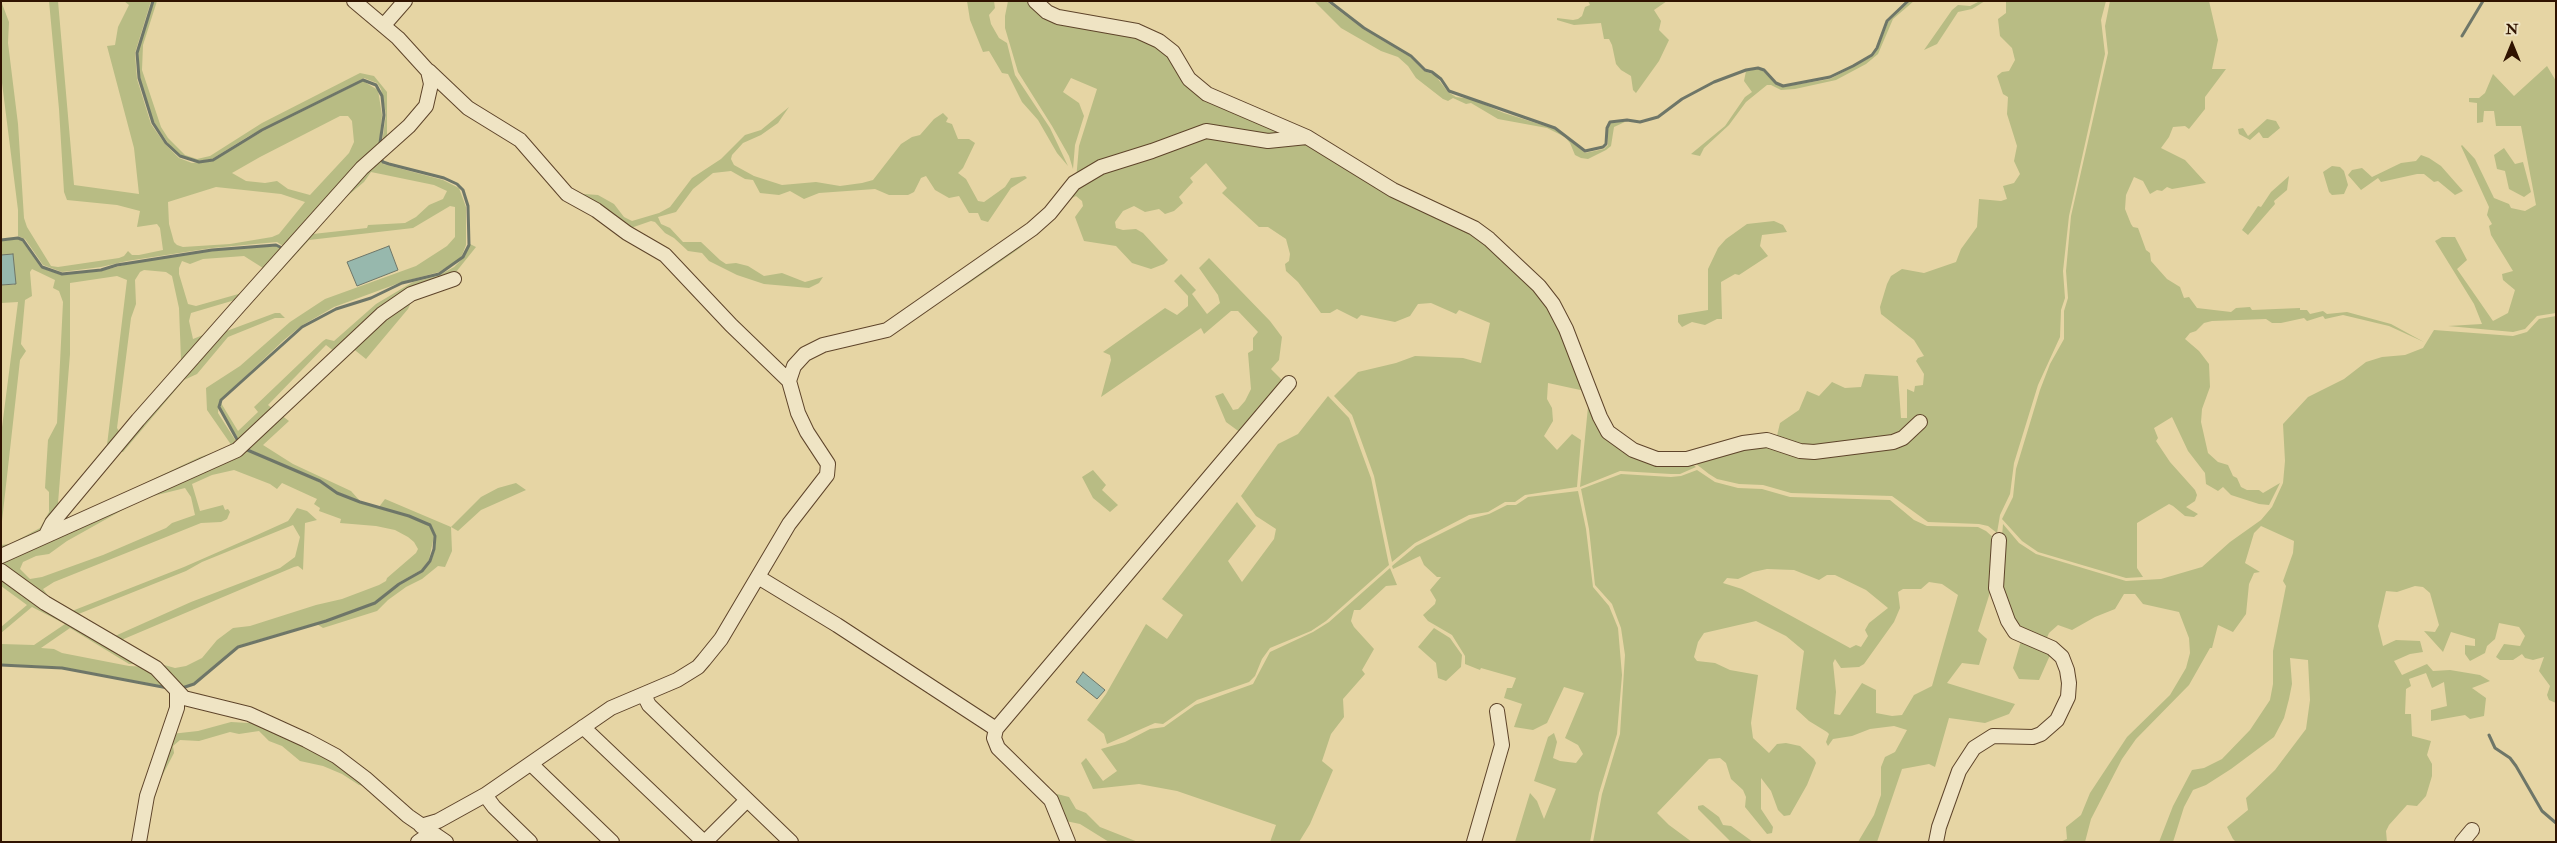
<!DOCTYPE html>
<style>
body{margin:0}
#map{position:relative;width:2557px;height:843px;overflow:hidden;background:#e6d5a4;font-family:"IM FELL Double Pica",serif}
canvas{display:block}
.frame{position:absolute;inset:0;border:2px solid #301301;pointer-events:none}
.north{position:absolute;left:2487px;top:20px;width:50px;height:50px;-webkit-text-stroke:4px #efe4c4;paint-order:stroke;rotate:0deg;font-size:14px;font-weight:700;line-height:20px;text-align:center;color:#301301}
.north::after{content:'';display:block;margin:auto;width:18px;height:22px;background:#301301;clip-path:polygon(50% 0,100% 100%,50% 72%,0 100%)}
</style>
<div id="map">
<canvas width="2557" height="843"></canvas>
<div class="frame"></div>
<div class="north">N</div>
</div>
<script>
const context = document.querySelector('canvas').getContext('2d');
context.lineJoin = 'round';
function paint(path, color) { context.fillStyle = color; context.fill(path, 'evenodd'); }
const toPath = rows => new Path2D(rows.map(r => 'M' + r).join(''));
function trace(path, color, width, dash) { context.strokeStyle = color; context.lineWidth = width; context.lineCap = dash ? 'butt' : 'round'; context.setLineDash(dash || []); context.stroke(path); }
const green = toPath([
 [1,1,9,22,8,43,18,124,24,218,27,227,51,266,58,267,119,258,124,256,128,251,132,255,139,255,163,250,160,228,157,224,137,227,140,211,117,205,67,200,64,192,59,109,49,1,58,1,74,185,139,194,134,148,107,46,115,45,118,27,129,5,124,1,151,1,135,53,137,79,151,124,165,144,179,158,192,163,213,161,263,131,363,81,378,90,382,115,379,146,43,534,1,552,1,545,10,544,40,528,49,512,49,492,45,488,48,440,57,423,63,302,59,291,53,288,55,280,32,269,30,272,32,296,25,300,21,344,26,351,20,360,1,530,1,435,18,302,1,303,1,285,14,285,13,254,1,255,1,241,18,239,23,242,41,268,62,275,101,271,128,264,212,251,276,246,281,249,283,246,277,242,212,248,127,261,101,267,62,272,43,265,25,239,18,236,18,210,1,75],
 [340,116,348,116,352,121,354,142,349,153,310,195,288,189,277,181,265,183,246,181,232,173,260,157],
 [216,187,281,194,305,202,279,234,272,237,230,244,183,247,177,245,174,242,169,224,168,202],
 [244,256,263,268,242,293,196,306,188,304,179,274,179,268,182,261,190,264,203,259],
 [144,270,166,272,172,276,179,308,181,360,119,431,117,428,131,318,136,304,135,280,140,272],
 [117,276,127,280,107,445,62,502,58,503,70,354,70,283],
 [235,300,208,333,193,339,189,321,191,313],
 [154,1,157,1,143,45,142,70,161,127,168,138,185,155,197,159,210,156,262,123,360,73,374,76,387,92,387,140,382,143,386,114,381,89,377,83,364,78,249,136,212,159,197,161,181,156,171,147,154,123,139,78,138,51],
 [967,1,994,1,995,8,989,15,991,24,999,38,1007,43,1015,75,1050,128,1068,166,1057,153,1038,120,1022,102,1008,74,1002,73,989,51,983,52,970,20],
 [1008,1,1031,1,1160,45,1183,74,1268,122,1286,136,1213,129,1076,180,1079,146,1097,89,1071,78,1063,92,1079,103,1084,116,1075,145,1073,169,1069,156,1052,126,1018,72,1005,28,1005,16],
 [1314,1,1326,1,1363,29,1410,57,1424,71,1435,75,1448,92,1456,97,1471,99,1504,113,1555,129,1585,153,1604,149,1608,145,1608,128,1611,123,1627,121,1614,127,1611,146,1606,150,1588,159,1581,158,1575,155,1570,143,1565,137,1547,128,1498,119,1471,103,1466,104,1453,98,1448,101,1443,99,1416,78,1408,66,1398,57,1381,51,1341,28],
 [1588,1,1667,1,1654,10,1661,21,1659,30,1669,40,1659,61,1636,93,1633,90,1631,76,1621,70,1616,64,1612,45,1609,39,1604,39,1601,23,1574,25,1557,20,1557,18,1573,20,1578,19,1582,16,1585,7,1590,5],
 [1910,1,1914,1,1893,19,1878,54,1866,64,1836,80,1795,89,1781,90,1771,85,1767,85,1746,102,1729,125,1704,148,1700,156,1691,154,1725,126,1745,97,1752,92,1744,81,1746,71,1758,69,1763,71,1776,84,1782,87,1830,79,1873,56,1878,48,1888,22],
 [1980,1,1985,1,1972,9,1958,12,1937,44,1924,50,1952,10,1958,5,1970,6],
 [2006,1,2106,1,2101,20,2105,54,2069,216,2063,271,2065,298,2061,310,2060,337,2038,385,2014,463,2010,494,2000,515,1997,533,1988,526,1979,524,1928,522,1892,496,1791,493,1763,485,1739,484,1717,479,1709,474,1691,460,1760,442,1768,442,1797,452,1815,454,1894,444,1912,434,1922,422,1922,420,1918,421,1902,436,1893,440,1856,445,1814,450,1801,449,1776,440,1780,423,1799,410,1807,391,1819,396,1832,382,1845,388,1861,387,1865,374,1898,376,1901,418,1907,418,1907,389,1914,392,1915,386,1923,385,1924,374,1916,361,1918,358,1924,356,1914,340,1881,314,1880,307,1887,284,1891,276,1902,269,1924,273,1956,262,1961,249,1977,227,1979,199,2001,201,2007,199,2003,186,2014,183,2020,174,2014,161,2017,146,2007,114,2008,97,2003,94,1997,76,2002,72,2009,71,2015,60,2012,48,2000,36,1998,19,2006,13],
 [2110,1,2209,1,2218,40,2212,69,2226,69,2205,97,2205,109,2189,129,2185,126,2173,127,2169,137,2161,148,2185,160,2206,183,2172,189,2167,187,2162,191,2157,190,2150,194,2143,181,2134,177,2126,195,2125,209,2131,224,2133,227,2138,228,2146,250,2150,253,2151,261,2167,279,2180,287,2184,298,2189,297,2197,308,2231,312,2236,308,2250,307,2252,310,2300,308,2300,310,2307,310,2310,314,2323,311,2327,314,2347,312,2391,324,2424,342,2389,326,2343,315,2325,319,2323,316,2307,321,2304,318,2281,323,2272,323,2266,319,2212,321,2204,323,2196,331,2190,333,2185,339,2199,351,2209,364,2210,387,2202,409,2201,422,2208,453,2218,462,2228,465,2233,476,2237,478,2241,487,2247,490,2259,490,2263,493,2280,483,2269,505,2259,504,2231,495,2223,487,2218,491,2206,484,2205,473,2188,451,2172,417,2154,428,2158,438,2156,441,2170,462,2195,490,2197,495,2195,501,2186,507,2198,514,2194,517,2185,516,2173,506,2169,504,2137,523,2137,568,2143,577,2126,578,2038,552,2022,541,2002,519,2013,497,2016,469,2040,390,2050,364,2064,339,2064,311,2068,298,2066,271,2071,216,2108,53,2105,26],
 [2547,66,2556,81,2556,313,2537,316,2525,329,2513,332,2448,326,2482,324,2474,304,2435,241,2442,237,2455,237,2467,260,2457,269,2493,321,2508,313,2515,290,2503,280,2502,274,2513,271,2491,235,2489,226,2492,224,2487,215,2489,207,2461,146,2462,145,2475,159,2494,198,2509,204,2511,208,2525,211,2536,205,2521,126,2496,126,2494,111,2484,111,2483,122,2477,123,2477,103,2469,102,2469,98,2479,98,2485,93,2493,74,2514,96],
 [789,107,778,123,761,135,743,143,732,155,731,159,734,165,754,176,782,185,816,182,840,186,862,183,873,180,901,144,912,137,920,135,934,119,943,113,948,118,946,122,952,124,958,139,969,139,975,143,963,168,958,173,966,179,978,201,984,202,1005,187,1011,178,1025,176,1027,178,1011,188,988,222,981,220,978,213,969,213,959,196,949,198,935,190,926,176,921,178,914,192,908,195,889,195,875,189,819,193,804,199,790,191,779,195,760,193,753,180,745,179,731,171,713,173,693,189,676,212,658,217,661,224,670,228,683,242,701,242,720,260,726,264,736,263,748,266,764,276,782,273,805,282,823,277,819,283,809,288,764,284,737,275,709,261,702,253,688,251,674,238,665,233,655,222,651,221,628,229,570,193,598,195,614,204,624,217,632,221,659,213,670,207,692,178,721,159,745,135,761,130],
 [2267,119,2276,121,2280,128,2268,138,2263,138,2259,132,2250,140,2239,134,2238,129,2243,128,2248,136],
 [1192,136,1298,140,1474,231,1547,299,1585,391,1548,383,1547,399,1552,408,1553,421,1544,436,1557,450,1572,434,1581,440,1577,487,1525,495,1515,502,1505,502,1488,512,1469,515,1415,543,1392,562,1374,476,1352,415,1334,396,1358,372,1396,363,1415,356,1463,358,1481,363,1490,323,1459,310,1456,314,1431,303,1418,304,1410,316,1395,322,1361,315,1357,319,1337,309,1330,313,1321,313,1298,282,1286,271,1285,264,1289,261,1290,254,1286,239,1268,227,1259,227,1222,193,1227,188,1206,163,1190,178,1193,182,1179,197,1183,203,1174,211,1165,214,1159,209,1145,212,1134,206,1123,211,1115,222,1116,228,1123,230,1136,229,1143,233,1168,260,1164,264,1151,269,1132,263,1116,246,1084,241,1075,217,1083,206,1082,201,1076,196,1068,200,1049,223,1020,248,968,284,929,307,909,324,890,336,881,338,963,280,1075,185],
 [2504,148,2515,164,2523,162,2531,192,2524,197,2509,189,2505,171,2497,169,2494,155],
 [378,154,383,164,443,180,459,188,466,207,466,245,461,258,439,272,402,282,334,307,301,326,284,340,219,401,218,413,239,446,53,526],
 [371,172,434,185,447,191,443,199,429,205,416,217,405,223,368,225,367,228,313,234,339,203,364,182],
 [450,206,455,207,455,237,447,246,416,266,325,299,290,322,240,366,206,388,207,410,232,446,200,457,62,522,119,452,123,452,184,380,197,374,228,337,275,318,285,318,280,313,275,313,224,332,309,240,413,228],
 [2421,155,2429,158,2441,166,2463,191,2455,195,2438,181,2434,182,2424,174,2417,174,2381,182,2378,178,2361,190,2348,175,2352,170,2362,168,2372,177,2401,163,2416,161],
 [2332,166,2340,167,2344,171,2348,185,2344,194,2332,195,2329,192,2323,172],
 [2289,176,2287,190,2274,201,2275,204,2248,235,2242,230,2258,206,2261,207,2271,192],
 [1774,221,1783,225,1787,232,1762,235,1760,246,1768,256,1739,275,1735,274,1721,282,1722,319,1717,319,1705,325,1692,322,1682,327,1678,322,1678,315,1708,310,1708,269,1718,248,1726,239,1747,224],
 [470,244,476,247,452,277,417,289,335,352,326,345,268,405,274,410,241,443,221,411,221,403,238,431,258,412,254,407,323,341,326,339,334,341,376,304,413,282,438,276,454,267,465,256],
 [1209,258,1270,321,1282,337,1279,360,1271,369,1284,382,1241,433,1226,422,1215,396,1223,393,1233,410,1238,409,1245,401,1251,389,1248,353,1253,350,1253,338,1258,332,1238,311,1231,311,1204,334,1201,328,1101,397,1111,360,1110,355,1103,352,1165,308,1177,315,1188,306,1188,296,1174,281,1181,274,1196,290,1192,294,1207,314,1220,303,1218,295,1199,268],
 [414,296,408,309,366,359,351,347],
 [2556,316,2556,703,2549,700,2547,695,2550,686,2539,671,2544,657,2533,660,2525,658,2522,654,2513,660,2500,660,2496,657,2504,644,2520,646,2525,636,2519,627,2499,623,2495,639,2487,646,2485,653,2470,661,2465,654,2465,645,2475,646,2475,639,2451,632,2443,652,2424,631,2435,632,2439,625,2430,593,2423,587,2415,586,2397,592,2386,591,2378,626,2383,646,2396,640,2420,641,2423,652,2410,654,2394,661,2402,675,2427,664,2433,671,2450,670,2480,675,2490,681,2472,688,2486,698,2484,716,2470,719,2465,715,2431,721,2431,710,2447,706,2444,682,2432,688,2426,673,2409,679,2411,686,2406,689,2405,714,2411,714,2412,736,2431,741,2427,755,2432,764,2432,776,2426,796,2417,806,2407,805,2389,825,2386,831,2387,842,2236,842,2233,839,2227,827,2248,810,2246,798,2275,770,2306,729,2310,700,2308,660,2290,658,2292,684,2289,699,2284,718,2274,737,2231,769,2206,785,2193,790,2184,807,2173,842,2159,842,2173,806,2192,770,2204,768,2222,759,2250,730,2270,700,2273,684,2273,651,2286,586,2283,581,2293,553,2294,541,2261,526,2254,533,2245,563,2260,572,2254,573,2249,584,2246,614,2233,632,2218,625,2212,648,2210,648,2189,685,2136,739,2122,759,2091,819,2085,842,2060,842,2067,839,2066,827,2081,815,2090,793,2127,737,2170,695,2186,668,2190,653,2189,638,2179,612,2143,604,2135,594,2124,594,2115,609,2095,617,2072,630,2058,625,2049,633,2045,642,2017,630,1999,575,2003,524,2019,543,2036,554,2126,581,2161,579,2202,567,2230,542,2261,520,2272,507,2283,483,2285,461,2283,424,2308,397,2344,379,2366,362,2382,357,2405,355,2423,348,2434,330,2513,336,2527,332,2539,319],
 [1328,396,1349,418,1371,478,1389,565,1326,621,1311,631,1270,648,1262,659,1255,676,1249,682,1197,700,1163,724,1155,723,1107,744,1104,734,1087,720,1106,694,1146,624,1167,639,1183,615,1162,599,1237,502,1256,526,1228,561,1242,582,1274,539,1276,529,1256,516,1241,496,1278,444,1298,434],
 [1589,397,1618,443,1687,460,1696,467,1680,474,1671,474,1620,471,1580,487],
 [281,415,289,421,263,445,293,464,351,491,360,501,338,492,320,480,246,448],
 [245,449,319,482,337,493,360,503,409,517,430,526,434,536,429,560,421,570,398,583,375,602,326,620,237,646,193,683,182,687,157,663,175,668,186,666,202,658,217,640,233,628,250,626,316,605,342,599,379,585,386,581,387,578,416,553,418,549,414,542,408,537,395,530,376,526,340,523,341,519,319,511,320,508,314,504,317,499,282,483,277,489,270,484,234,470,212,475,192,484,200,511,223,505,225,510,228,509,230,512,227,519,221,522,201,523,54,582,43,589,56,606,1,565,1,562,135,503,67,541,49,554,36,556,23,562,20,569,30,579,42,577,103,555,166,528,172,523,195,515,191,497,185,488,149,497],
 [1093,470,1106,485,1102,490,1118,505,1110,512,1093,498,1082,477],
 [1697,470,1715,482,1738,488,1762,489,1790,497,1890,500,1914,520,1927,526,1978,527,1986,531,1995,539,1992,586,1978,631,1987,639,1979,665,1962,663,1947,683,2015,704,2009,714,1985,723,1949,718,1935,767,1929,764,1902,769,1877,842,1858,842,1874,815,1881,795,1881,767,1885,757,1895,752,1907,730,1894,726,1870,729,1852,736,1833,739,1828,746,1826,742,1829,734,1827,732,1809,721,1796,709,1804,651,1786,636,1756,621,1704,633,1698,642,1694,657,1697,661,1715,663,1730,670,1758,675,1751,723,1753,738,1769,753,1777,744,1786,743,1800,746,1814,759,1816,763,1807,785,1790,815,1784,816,1778,810,1771,791,1761,778,1761,809,1773,827,1772,833,1767,834,1745,807,1746,797,1743,790,1731,779,1726,763,1720,758,1709,759,1657,813,1669,825,1692,842,1593,842,1602,794,1620,734,1625,655,1621,628,1612,604,1595,585,1589,529,1581,489,1621,474,1671,477,1681,476],
 [1767,569,1794,570,1819,580,1827,575,1835,575,1866,590,1888,608,1869,623,1865,630,1868,636,1861,647,1856,645,1850,648,1742,589,1723,583,1727,578,1738,579,1753,572],
 [1929,582,1942,584,1958,595,1932,686,1914,695,1902,715,1892,716,1876,713,1876,690,1862,683,1840,715,1834,714,1836,692,1833,663,1835,659,1841,668,1859,667,1864,664,1894,622,1900,608,1898,592,1903,589,1921,589],
 [516,483,526,490,481,510,458,531,451,527,452,551,445,567,438,566,422,579,406,587,388,600,377,611,323,628,317,624,376,604,399,585,422,572,431,562,435,549,436,536,431,525,409,515,379,507,385,499,451,527,481,497,498,488],
 [1578,491,1586,529,1593,587,1609,606,1618,628,1622,675,1617,734,1599,793,1590,842,1515,842,1530,793,1537,801,1544,819,1556,789,1534,781,1548,737,1554,733,1557,742,1553,758,1560,761,1576,763,1583,754,1578,745,1565,738,1584,693,1564,687,1547,723,1533,730,1514,727,1522,704,1504,698,1507,688,1512,688,1516,678,1481,668,1480,670,1465,664,1465,656,1452,635,1428,621,1423,615,1435,604,1436,600,1430,590,1441,577,1437,577,1424,565,1420,556,1393,569,1392,566,1416,546,1470,519,1489,514,1507,505,1516,505,1528,497],
 [297,508,307,511,317,520,305,523,303,570,298,566,294,567,119,641,115,636,191,602,280,568,295,557,300,537,293,525,202,562,186,571,76,615,64,611,72,611,184,567,257,535,288,521],
 [1390,568,1397,585,1386,586,1360,610,1354,610,1351,621,1354,627,1374,649,1362,670,1365,674,1343,699,1344,717,1331,734,1322,761,1333,770,1310,824,1299,842,1270,842,1276,825,1177,791,1139,784,1093,789,1081,763,1086,758,1103,781,1117,771,1101,749,1125,742,1150,729,1164,727,1195,705,1253,684,1270,652,1313,632,1329,622],
 [1,574,144,664,129,664,70,628,41,648,54,649,62,653,129,666,149,667,168,687,62,667,1,664,1,644,34,645,65,624,32,607,1,633,1,627,27,605,1,586],
 [1434,628,1450,638,1462,655,1461,667,1446,681,1438,678,1436,663,1418,647],
 [2021,641,2051,653,2039,680,2019,679,2013,668],
 [254,721,307,745,370,787,359,785,342,774,323,766,300,761,282,746,269,741,259,731,239,734,230,732,199,741,180,740,173,746,174,753,160,780,148,821,151,794,171,734,198,731,231,722,249,723],
 [1057,794,1069,797,1076,809,1086,813,1100,827,1138,842,1109,842,1080,824,1061,820,1052,800],
 [1703,805,1719,817,1723,825,1731,826,1753,842,1731,842,1698,809,1698,806]
]);
const water = toPath([
 [389,246,398,270,357,286,347,262,389,246],
 [13,254,16,284,1,285,1,255,13,254],
 [1083,672,1105,690,1097,699,1076,682,1083,672]
]);
const stream = toPath([
 [153,1,137,53,139,78,153,123,166,143,180,156,199,162,213,160,262,130,363,80,376,85,382,96,384,115,380,143],
 [1329,1,1364,28,1411,56,1425,70,1432,72,1441,79,1449,91,1555,128,1585,151,1603,147,1606,144,1607,128,1610,122,1627,120,1640,122,1658,117,1682,99,1714,82,1746,70,1758,68,1764,70,1776,83,1783,86,1830,77,1853,66,1872,55,1877,48,1887,21,1908,1],
 [2462,36,2483,1],
 [1,240,18,238,23,240,42,267,62,274,101,270,117,265,212,250,276,245,282,248],
 [239,443,219,407,221,400,302,327,336,309,371,298,402,283,439,274,463,257,469,245,468,206,463,190,457,184,444,178,389,164,383,162,380,157],
 [1,665,62,668,168,688],
 [182,688,194,684,238,647,326,621,375,603,399,584,422,571,430,561,434,549,435,536,430,525,409,516,360,502,337,493,320,481,245,449],
 [2489,735,2495,748,2510,758,2516,766,2542,811,2556,823]
]);
const minor = toPath([
 [1035,1,1047,12,1058,17,1137,31,1159,41,1173,52,1189,79,1207,94,1307,137,1393,190,1474,228,1489,239,1539,286,1553,304,1566,329,1600,417,1608,432,1633,450,1657,459,1687,459,1743,443,1767,440,1800,451,1814,452,1893,442,1903,438,1920,422],
 [384,25,405,1],
 [429,71,468,108,520,140,567,194,596,210,627,233,665,255,731,325,789,381],
 [46,535,52,523,138,420,236,309,362,168,409,126,426,106,431,84,428,71,398,38,354,1],
 [1,556,237,450,382,314,411,294,454,279],
 [1,571,45,603,156,668,184,698,249,714,306,740,336,756,365,778,408,816,446,842],
 [758,577,837,625,996,729,1289,383],
 [644,695,649,705,791,842],
 [583,727,704,842],
 [996,729,994,738,998,748,1051,800,1068,842],
 [531,764,612,842],
 [485,795,494,807,530,842],
 [421,826,438,821,485,795,611,708,677,680,698,667,704,660,721,639,789,524,827,475,828,464,807,432,798,413,789,381,794,366,805,354,823,345,887,330,1032,229,1050,213,1074,183,1101,167,1152,151,1206,131,1268,141,1307,137],
 [139,842,147,796,177,708,177,691],
 [418,842,431,833],
 [705,842,747,800],
 [1474,842,1502,745,1497,711],
 [1936,842,1939,827,1959,771,1974,748,1993,736,2033,737,2041,734,2057,720,2068,697,2069,683,2067,670,2062,657,2052,648,2015,632,2008,621,1996,588,1999,540],
 [2462,842,2472,830]
]);
paint(green, '#b8bc84');
paint(water, '#97b8ad');
trace(water, '#6e7668', 1);
trace(stream, '#6e7668', 3);
trace(minor, '#5e442a', 16);
trace(minor, '#efe4c4', 14);
</script>
